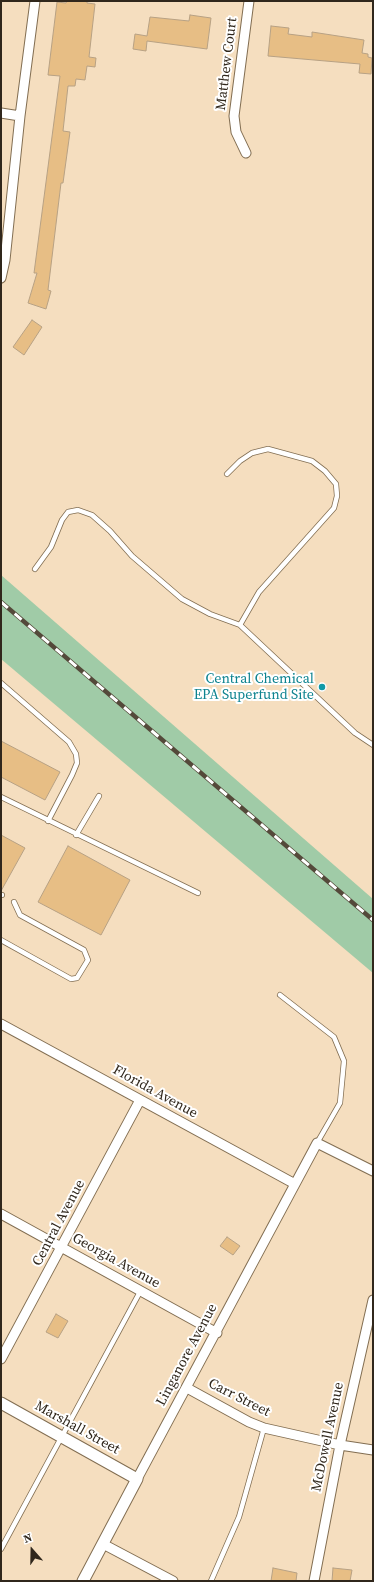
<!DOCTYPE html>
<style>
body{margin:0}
#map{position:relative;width:374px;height:1582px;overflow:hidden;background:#f5debf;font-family:"Source Serif 4",serif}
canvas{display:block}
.frame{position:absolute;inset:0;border:2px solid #30271c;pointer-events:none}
.north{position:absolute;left:12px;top:1530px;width:40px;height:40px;-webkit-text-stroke:3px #fff;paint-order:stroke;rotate:340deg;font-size:11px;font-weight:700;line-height:16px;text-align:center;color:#30271c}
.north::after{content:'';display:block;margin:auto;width:14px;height:18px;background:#30271c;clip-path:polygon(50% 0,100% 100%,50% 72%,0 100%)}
</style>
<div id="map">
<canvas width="374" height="1582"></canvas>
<div class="frame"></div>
<div class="north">N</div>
</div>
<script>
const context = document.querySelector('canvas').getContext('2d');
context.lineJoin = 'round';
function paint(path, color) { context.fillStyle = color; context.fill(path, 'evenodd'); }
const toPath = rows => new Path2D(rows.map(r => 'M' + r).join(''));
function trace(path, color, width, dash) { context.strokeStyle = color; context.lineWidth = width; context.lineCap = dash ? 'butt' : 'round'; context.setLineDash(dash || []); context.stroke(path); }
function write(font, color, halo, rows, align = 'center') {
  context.font = font + ' "Source Serif 4",serif'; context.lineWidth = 4; context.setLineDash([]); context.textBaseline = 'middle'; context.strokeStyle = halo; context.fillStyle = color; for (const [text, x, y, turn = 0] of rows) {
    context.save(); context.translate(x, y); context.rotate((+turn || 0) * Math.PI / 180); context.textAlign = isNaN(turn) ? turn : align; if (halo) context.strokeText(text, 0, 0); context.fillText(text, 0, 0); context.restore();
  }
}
const green = toPath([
 [1,575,373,899,373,973,1,659]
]);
const building = toPath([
 [67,1,87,1,87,3,95,4,89,57,96,58,95,67,87,66,85,80,76,79,75,86,68,86,63,131,70,132,63,183,61,183,48,290,51,291,46,309,28,303,37,273,34,273,60,76,48,75,57,2,66,3,67,1],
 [190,15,211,18,207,49,147,41,146,51,133,49,135,34,147,36,150,17,189,21,190,15],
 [271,26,289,28,288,34,312,37,312,32,364,40,362,53,368,54,368,57,372,58,371,74,359,73,360,64,268,56,271,26],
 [32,320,42,327,24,355,13,347,32,320],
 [1,741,60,772,45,800,1,777,1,741],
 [1,835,25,848,1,891,1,835],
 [68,846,130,880,101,935,38,902,68,846],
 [227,1237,240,1246,233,1255,220,1246,227,1237],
 [56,1314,68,1321,58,1338,46,1332,56,1314],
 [273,1568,297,1573,296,1581,271,1581,273,1568],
 [333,1568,352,1570,350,1581,332,1581,333,1568]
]);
const service = toPath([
 [227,474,240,461,252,453,268,449,312,461,325,471,336,484,337,496,334,508,259,592,240,625,355,733,373,745],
 [35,569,51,547,62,520,68,512,78,510,92,515,110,531,132,556,182,599,210,614,240,625],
 [1,683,69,742,76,754,77,763,72,775,48,821],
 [1,797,198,893],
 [76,835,99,796],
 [1,895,2,895],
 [1,940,71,979,77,978,88,960,84,950,20,915,14,902],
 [280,995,334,1037,344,1061,340,1103,317,1143],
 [1,1549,141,1290],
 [211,1581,239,1517,264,1428]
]);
const minor = toPath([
 [1,113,20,116],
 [246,153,236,132,234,116,249,1],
 [1,278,5,260,20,116,35,1],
 [1,1024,295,1184],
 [1,1214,217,1333],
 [1,1359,140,1100],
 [187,1388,249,1422,264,1428,340,1445,373,1450],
 [137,1479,317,1143,373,1171],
 [103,1544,173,1581],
 [314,1581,340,1445,373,1300]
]);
const tertiary = toPath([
 [1,1403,137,1479,83,1581]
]);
const rail = toPath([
 [1,602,373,920]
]);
const markers = [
 [322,687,4,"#0f9aa8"]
];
const streetNames = [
 ["Matthew Court",227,64,-83],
 ["Florida Avenue",155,1092,29],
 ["Central Avenue",59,1223,-62],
 ["Georgia Avenue",116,1261,29],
 ["Linganore Avenue",187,1355,-62],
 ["Carr Street",239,1398,27],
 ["Marshall Street",77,1428,29],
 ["McDowell Avenue",328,1437,-78]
];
const cultureNames = [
 ["Central Chemical",314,679],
 ["EPA Superfund Site",314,695]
];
paint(green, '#a0cba7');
paint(building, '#e7be85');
trace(building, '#b7a184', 1);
trace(service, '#826e52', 6);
trace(minor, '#826e52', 11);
trace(tertiary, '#826e52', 13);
trace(service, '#fff', 4.5);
trace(minor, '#fff', 9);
trace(tertiary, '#fff', 11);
trace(rail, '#54493a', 4.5);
trace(rail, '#fff', 3, [9]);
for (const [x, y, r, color] of markers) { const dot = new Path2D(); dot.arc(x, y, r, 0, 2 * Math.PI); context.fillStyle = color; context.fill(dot); trace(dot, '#fff', 1.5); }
write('14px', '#30271c', '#fff', streetNames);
write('14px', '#0d838f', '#fff', cultureNames, 'right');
</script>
